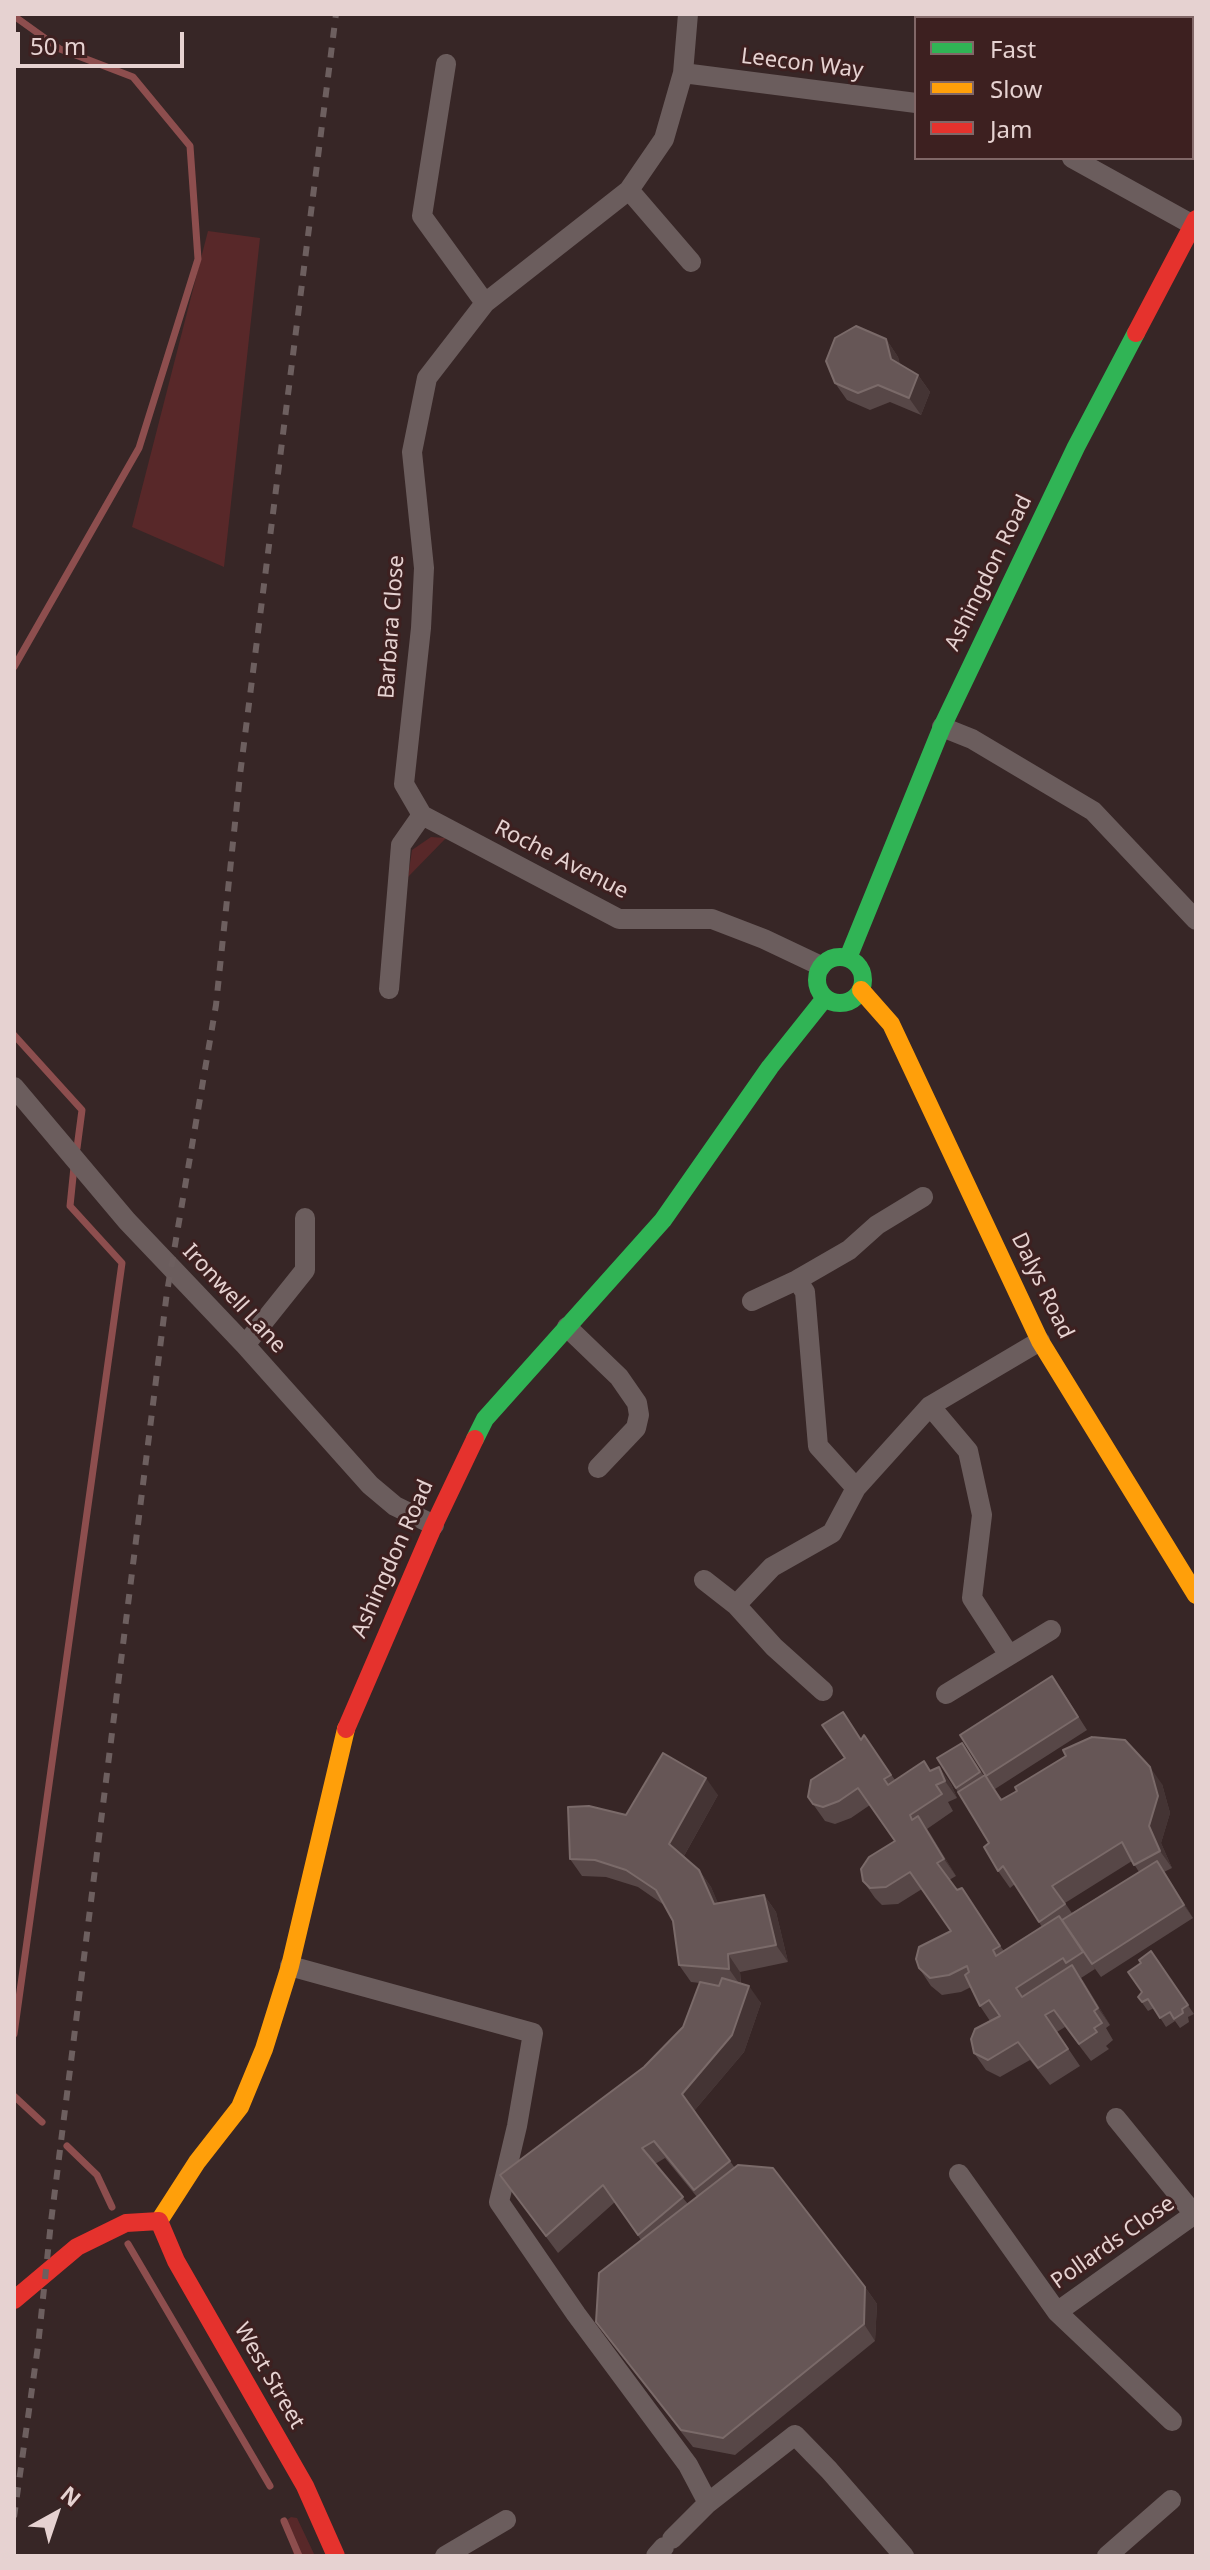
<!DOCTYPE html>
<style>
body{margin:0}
#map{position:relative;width:1210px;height:2570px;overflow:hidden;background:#372626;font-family:"Noto Sans",sans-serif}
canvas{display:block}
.frame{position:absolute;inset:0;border:16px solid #e6d2d1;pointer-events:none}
.legend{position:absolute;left:914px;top:16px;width:280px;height:144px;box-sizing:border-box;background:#3d2020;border:2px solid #816767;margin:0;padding:10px 14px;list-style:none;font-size:24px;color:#e6d2d1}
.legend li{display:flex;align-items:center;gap:16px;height:40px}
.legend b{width:40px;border:2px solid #816767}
.north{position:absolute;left:16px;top:2474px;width:80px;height:80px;-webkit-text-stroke:6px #3d2020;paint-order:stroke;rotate:40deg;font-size:22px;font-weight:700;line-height:32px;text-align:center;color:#e6d2d1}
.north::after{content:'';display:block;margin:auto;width:28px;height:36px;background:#e6d2d1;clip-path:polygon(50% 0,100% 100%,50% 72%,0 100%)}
.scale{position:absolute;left:16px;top:32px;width:168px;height:36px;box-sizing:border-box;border:4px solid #e6d2d1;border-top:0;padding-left:10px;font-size:24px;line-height:28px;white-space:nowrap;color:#e6d2d1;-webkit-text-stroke:6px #3d2020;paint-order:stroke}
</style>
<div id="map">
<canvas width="1210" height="2570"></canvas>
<div class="frame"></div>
<ul class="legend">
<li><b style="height:10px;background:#30b455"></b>Fast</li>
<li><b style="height:10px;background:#ff9f0a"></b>Slow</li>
<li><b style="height:10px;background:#e5322d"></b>Jam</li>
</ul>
<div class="north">N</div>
<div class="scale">50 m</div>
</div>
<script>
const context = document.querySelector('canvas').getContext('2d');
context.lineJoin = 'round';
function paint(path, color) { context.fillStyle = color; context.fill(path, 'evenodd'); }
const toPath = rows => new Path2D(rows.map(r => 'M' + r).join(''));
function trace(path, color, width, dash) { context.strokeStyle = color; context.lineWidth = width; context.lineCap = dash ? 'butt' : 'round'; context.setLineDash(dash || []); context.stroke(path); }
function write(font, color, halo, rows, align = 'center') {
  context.font = font + ' "Noto Sans",sans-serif'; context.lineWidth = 6; context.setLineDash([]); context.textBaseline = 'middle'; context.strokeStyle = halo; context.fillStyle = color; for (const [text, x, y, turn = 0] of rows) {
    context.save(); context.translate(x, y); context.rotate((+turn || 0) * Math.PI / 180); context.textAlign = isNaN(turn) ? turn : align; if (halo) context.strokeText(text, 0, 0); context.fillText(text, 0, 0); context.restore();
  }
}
const green = toPath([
 [208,231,260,238,224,567,132,527],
 [431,837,446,838,408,877,412,850],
 [291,2517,297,2518,315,2556,294,2556,285,2525,287,2520]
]);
const stream = toPath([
 [14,16,60,49,133,77,190,146,198,259,139,448,14,667],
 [14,1035,82,1110,77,1148],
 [14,2034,122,1263,70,1206,74,1167],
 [14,2096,42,2122],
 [67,2146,97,2175,112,2207],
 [128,2244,270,2486],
 [284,2521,299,2556]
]);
const street = toPath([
 [446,64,422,216,485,303],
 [683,73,916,103],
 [1072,158,1193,225],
 [629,190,691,262],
 [942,727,972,739,1093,811,1196,920],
 [422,815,619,919,712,919,764,939,821,966],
 [389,989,401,845,422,815,404,784,421,628,424,568,412,452,427,378,485,303,629,190,664,139,683,73,688,14],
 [14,1087,127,1221,245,1345,370,1485,395,1506,434,1525],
 [797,1280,805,1292,818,1446,856,1488],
 [752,1301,797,1280,849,1250,877,1225,923,1197],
 [567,1327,619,1377,637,1403,639,1415,636,1428,598,1468],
 [245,1345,305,1270,305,1218],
 [930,1406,968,1451,982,1515,972,1598,1009,1655],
 [704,1580,736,1605,774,1647,823,1691],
 [736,1605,772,1567,832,1533,856,1488,930,1406,1040,1341],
 [946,1694,1051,1630],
 [290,1966,533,2033,517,2126,499,2202,576,2314,688,2465,708,2503,672,2539],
 [1116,2118,1194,2214],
 [959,2174,1057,2312,1172,2421],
 [1057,2312,1196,2213],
 [708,2503,795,2435,829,2470,904,2556],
 [445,2556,506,2520],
 [656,2556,664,2547],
 [1107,2556,1171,2500]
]);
const fast = toPath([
 '817 980a23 23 0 1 1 46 0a23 23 0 1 1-46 0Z',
 [848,958,942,727,1076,447,1136,333],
 [475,1439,485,1419,663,1220,770,1067,825,998]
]);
const slow = toPath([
 [861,990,891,1024,1040,1341,1196,1595],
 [159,2221,197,2162,240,2107,264,2049,290,1966,346,1729]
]);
const jam = toPath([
 [1136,333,1196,219],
 [346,1729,434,1525,475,1439],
 [159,2221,176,2261,305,2486,336,2556],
 [14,2300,77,2247,126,2223,159,2221]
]);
const rail = toPath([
 [14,2517,38,2346,51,2222,167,1292,216,1005,240,775,336,14]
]);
const wall = toPath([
 [886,339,898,357,900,365,918,375,930,392,921,415,890,402,870,410,847,400,835,383],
 [1061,1689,1087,1730,995,1789,986,1776],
 [864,1735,895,1780,931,1771,939,1767,951,1784,957,1798,948,1802,953,1811,927,1829,956,1876,949,1880,1004,1951,1042,1927,1015,1884,1010,1888,998,1871,989,1843,937,1758,968,1752,984,1776,1002,1799,1162,1784,1170,1813,1161,1843,1172,1868,1164,1872,1193,1918,1101,1977,1093,1966,1095,1969,1081,1978,1110,2025,1106,2028,1113,2040,1106,2046,1109,2049,1091,2061,1065,2027,1057,2032,1080,2066,1050,2085,1030,2060,1000,2077,986,2070,974,2053,990,2021,980,2006,971,1987,961,1992,942,1995,931,1986,919,1968,951,1931,922,1889,898,1904,882,1905,875,1898,863,1881,895,1841,870,1805,851,1818,835,1824,825,1821,808,1797],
 [1132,1861,1139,1872,1072,1913,1065,1903],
 [718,1795,684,1856,699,1870,711,1887,718,1904,764,1895,776,1912,788,1962,740,1972,741,1983,761,2003,744,2052,694,2111,735,2168,865,2287,877,2304,875,2341,735,2455,693,2447,608,2339,596,2322,641,2240,615,2202,558,2253,500,2175,644,2067,683,2027,700,1983,691,1982,679,1965,673,1921,664,1905,638,1887,606,1877,582,1876,570,1859,626,1815],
 [665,2158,697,2197,688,2204,655,2164],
 [1151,1951,1194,2014,1188,2017,1189,2022,1180,2028,1175,2021,1166,2027,1154,2008,1148,2011,1138,1997,1142,1992,1141,1963]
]);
const shadedWall = toPath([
 [886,339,898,357,903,376,891,359],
 [918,375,930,392,921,415,909,398],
 [939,1767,951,1784,957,1798,945,1781],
 [1150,1767,1162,1784,1170,1813,1161,1843,1172,1868,1160,1851,1149,1826],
 [706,1778,718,1795,681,1861,669,1844],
 [918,1816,930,1833,956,1876,944,1859],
 [1157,1861,1166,1874,1193,1918,1184,1905],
 [699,1870,711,1887,726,1921,714,1904],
 [764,1895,776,1912,788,1962,776,1945],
 [728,1954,740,1972,741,1986,729,1969],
 [1072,1965,1084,1982,1110,2025,1098,2008],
 [749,1986,761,2003,744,2052,694,2111,682,2094],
 [865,2287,877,2304,875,2341,864,2324]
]);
const building = toPath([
 [856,326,886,339,891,359,918,375,909,398,878,385,858,393,835,383,826,361,835,338,856,326],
 [1052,1676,1078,1717,986,1776,960,1735,1052,1676],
 [843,1712,861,1740,864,1735,891,1775,884,1779,888,1785,924,1761,930,1771,939,1767,945,1781,936,1785,942,1794,910,1815,912,1820,918,1816,944,1859,937,1863,957,1890,962,1888,1000,1946,993,1950,996,1956,1059,1916,1083,1952,1066,1963,1063,1958,1016,1988,1022,1997,1072,1965,1098,2008,1094,2011,1102,2023,1094,2028,1097,2032,1079,2044,1054,2010,1045,2015,1068,2049,1038,2068,1018,2042,988,2060,974,2053,971,2039,975,2029,1000,2016,989,2000,980,2006,965,1975,969,1972,967,1966,949,1975,930,1978,919,1968,916,1959,919,1947,951,1931,910,1872,886,1887,870,1888,863,1881,861,1869,869,1857,895,1841,858,1788,839,1801,823,1807,813,1804,808,1797,811,1780,845,1758,822,1725,843,1712],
 [1092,1737,1125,1740,1150,1767,1158,1796,1149,1826,1160,1851,1134,1865,1122,1842,1052,1886,1065,1904,1039,1922,1003,1866,998,1871,984,1847,989,1843,958,1792,985,1775,1001,1800,1017,1791,1015,1787,1066,1756,1063,1750,1092,1737],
 [962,1743,980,1772,956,1788,937,1758,962,1743],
 [663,1753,706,1778,669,1844,699,1870,714,1904,764,1895,776,1945,728,1954,729,1969,679,1965,673,1921,656,1890,626,1870,595,1860,570,1859,568,1807,589,1806,626,1815,663,1753],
 [1157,1861,1184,1905,1092,1964,1062,1920,1157,1861],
 [1151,1951,1188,2005,1182,2009,1183,2013,1174,2019,1170,2012,1160,2018,1148,1999,1142,2002,1138,1997,1142,1992,1128,1972,1141,1963,1139,1960,1151,1951],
 [722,1978,749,1986,732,2035,682,2094,730,2161,694,2190,654,2141,642,2148,683,2197,638,2235,603,2185,546,2236,500,2175,644,2067,683,2027,700,1982,719,1986,722,1978],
 [738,2165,773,2168,865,2287,864,2324,723,2438,681,2430,596,2322,599,2273,738,2165]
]);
const streetNames = [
 ["Leecon Way",802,64,7],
 ["Ashingdon Road",989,573,-64],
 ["Barbara Close",392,627,-86],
 ["Roche Avenue",561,860,27],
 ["Dalys Road",1042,1286,64],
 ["Ironwell Lane",234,1299,47],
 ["Ashingdon Road",393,1559,-66],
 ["Pollards Close",1113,2243,-35],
 ["West Street",269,2376,60]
];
paint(green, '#582829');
trace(stream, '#8d4e4e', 7);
trace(street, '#6b5d5d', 20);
trace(fast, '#30b455', 18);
trace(slow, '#ff9f0a', 18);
trace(jam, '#e5322d', 18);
trace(rail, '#6d5f5f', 6, [10, 10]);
paint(wall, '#574747');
paint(shadedWall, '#443434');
paint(building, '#665656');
trace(building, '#7a6a69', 2);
write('22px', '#e6d2d1', '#3d2020', streetNames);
</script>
